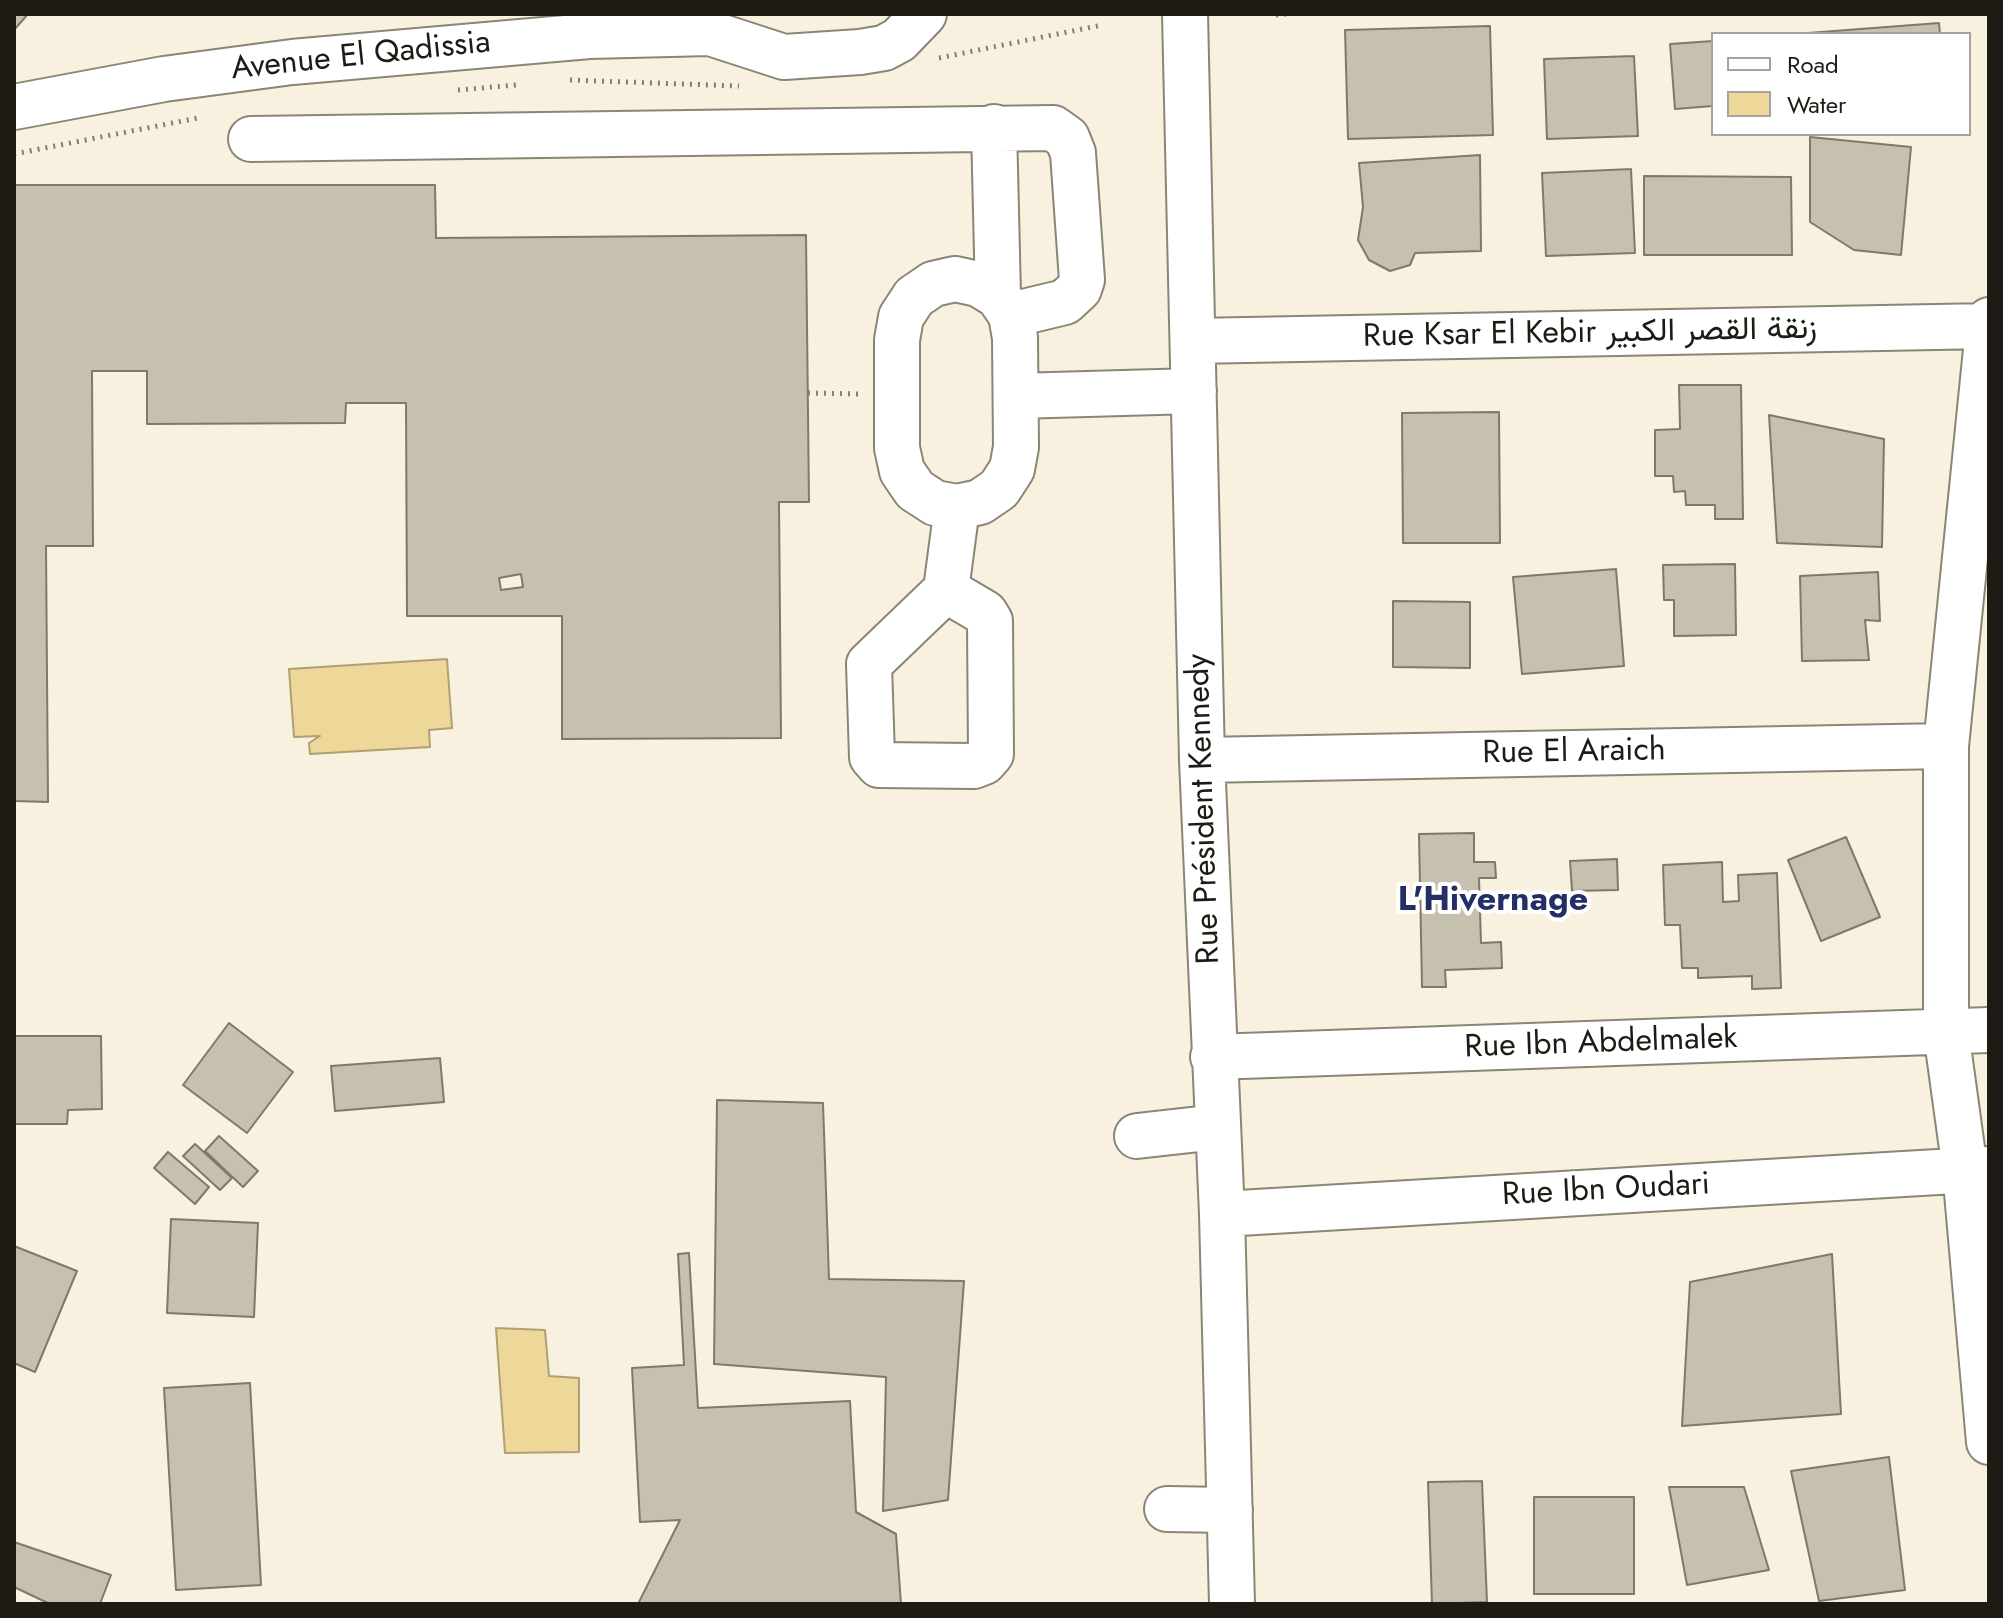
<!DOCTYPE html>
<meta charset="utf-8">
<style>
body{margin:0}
#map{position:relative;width:2003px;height:1618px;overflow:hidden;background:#f8f1df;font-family:Jost,sans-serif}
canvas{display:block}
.frame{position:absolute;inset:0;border:16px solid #1d1b14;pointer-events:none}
.legend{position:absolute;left:1711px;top:32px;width:260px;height:104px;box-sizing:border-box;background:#fff;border:2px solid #a5a4a1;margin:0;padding:10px 14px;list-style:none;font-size:24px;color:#1d1b14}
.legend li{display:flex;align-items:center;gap:16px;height:40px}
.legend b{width:40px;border:2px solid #a5a4a1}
</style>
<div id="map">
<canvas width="2003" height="1618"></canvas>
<div class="frame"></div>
<ul class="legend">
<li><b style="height:10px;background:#fff"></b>Road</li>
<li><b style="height:22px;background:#edd89a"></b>Water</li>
</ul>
</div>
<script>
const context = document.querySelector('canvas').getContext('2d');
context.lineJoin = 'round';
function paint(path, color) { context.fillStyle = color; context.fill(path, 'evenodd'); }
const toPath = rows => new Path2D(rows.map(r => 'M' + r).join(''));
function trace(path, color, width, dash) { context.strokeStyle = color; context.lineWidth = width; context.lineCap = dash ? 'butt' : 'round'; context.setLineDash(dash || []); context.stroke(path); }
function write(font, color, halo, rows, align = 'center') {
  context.font = font + ' Jost,Vazirmatn,sans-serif'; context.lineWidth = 8; context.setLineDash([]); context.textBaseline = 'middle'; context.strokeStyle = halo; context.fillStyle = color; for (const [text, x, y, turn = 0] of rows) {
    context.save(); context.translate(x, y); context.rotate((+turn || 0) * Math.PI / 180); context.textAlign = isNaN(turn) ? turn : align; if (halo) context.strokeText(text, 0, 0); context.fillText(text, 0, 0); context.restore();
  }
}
const water = toPath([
 [447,659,452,728,429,730,430,747,310,754,309,743,320,736,294,737,289,669,447,659],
 [496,1328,545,1330,549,1376,579,1378,579,1452,505,1453,496,1328]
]);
const building = toPath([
 [14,14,28,14,14,30,14,14],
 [1939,23,1940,34,1808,33,1939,23],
 [1490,26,1493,135,1348,139,1345,30,1490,26],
 [1713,41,1713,106,1675,109,1670,44,1713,41],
 [1634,56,1638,136,1547,139,1544,59,1634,56],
 [1810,137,1911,147,1901,255,1854,250,1810,222,1810,137],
 [1480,155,1481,251,1415,253,1410,265,1390,271,1369,260,1358,240,1363,207,1359,163,1480,155],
 [1631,169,1635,253,1546,256,1542,173,1631,169],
 [1644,176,1791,177,1792,255,1644,255,1644,176],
 [14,185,435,185,436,238,806,235,809,502,779,502,781,738,562,739,562,616,407,616,406,403,346,403,345,423,147,424,147,371,92,371,93,546,46,546,48,802,14,801,14,185],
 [1679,385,1741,385,1743,519,1715,519,1715,505,1686,505,1685,491,1674,492,1673,476,1655,476,1655,430,1680,429,1679,385],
 [1499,412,1500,543,1403,543,1402,413,1499,412],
 [1769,415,1884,439,1882,547,1777,543,1769,415],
 [1735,564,1736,635,1674,636,1674,600,1664,600,1663,565,1735,564],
 [1616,569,1624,666,1522,674,1513,577,1616,569],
 [1878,572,1880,621,1865,620,1869,660,1802,661,1800,576,1878,572],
 [521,574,523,587,501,590,499,578,521,574],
 [1393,601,1470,602,1470,668,1393,667,1393,601],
 [1474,833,1474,862,1495,862,1496,878,1479,878,1481,943,1501,942,1502,968,1445,970,1446,987,1422,987,1419,834,1474,833],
 [1846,837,1880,917,1821,941,1788,860,1846,837],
 [1617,859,1618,890,1572,891,1570,861,1617,859],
 [1722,862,1723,902,1739,901,1738,875,1777,873,1781,988,1752,989,1752,976,1698,978,1698,968,1682,968,1680,925,1665,925,1663,865,1722,862],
 [229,1023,293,1072,247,1133,183,1085,229,1023],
 [14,1036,101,1036,102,1109,68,1110,67,1124,14,1124,14,1036],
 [440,1058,444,1102,335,1111,331,1066,440,1058],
 [717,1100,823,1103,829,1279,964,1281,948,1500,883,1511,886,1377,714,1364,717,1100],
 [219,1136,258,1171,243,1187,205,1151,219,1136],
 [195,1144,232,1178,220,1190,183,1156,195,1144],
 [168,1152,209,1187,195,1204,154,1168,168,1152],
 [171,1219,258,1223,254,1317,167,1313,171,1219],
 [14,1246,77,1271,35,1372,14,1363,14,1246],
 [689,1253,698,1408,850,1401,856,1512,896,1534,901,1604,638,1604,680,1520,640,1522,632,1368,684,1365,678,1254,689,1253],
 [1832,1254,1841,1414,1682,1426,1690,1282,1832,1254],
 [250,1383,261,1585,176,1590,164,1388,250,1383],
 [1889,1457,1905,1590,1819,1601,1791,1471,1889,1457],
 [1482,1481,1487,1602,1432,1604,1428,1482,1482,1481],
 [1669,1487,1744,1487,1769,1570,1687,1585,1669,1487],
 [1534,1497,1634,1497,1634,1594,1534,1594,1534,1497],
 [14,1542,111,1575,100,1604,50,1604,14,1587,14,1542]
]);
const path = toPath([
 [1276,15,1286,14],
 [939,58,1102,25],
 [570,80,739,86],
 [458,90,516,85],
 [14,154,198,118],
 [808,393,860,394]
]);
const minor = toPath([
 [1185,14,1202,760,1222,1214,1232,1604],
 [14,107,164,79,292,62,589,36,710,33,784,57,860,52,884,48,899,40,924,14],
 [994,127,998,296],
 [251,139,1053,128,1067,138,1073,153,1082,280,1079,289,1065,302,1011,315],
 [955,279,978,284,998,296,1011,315,1015,338,1016,447,1012,469,999,489,980,502,957,507,935,503,915,490,902,471,897,448,897,340,901,317,914,297,933,284,955,279],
 [1989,320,1946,746,1946,1032,1965,1170,1989,1442],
 [1193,341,1988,326],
 [1016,396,1194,391],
 [946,590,985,613,990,621,991,754,984,762,974,766,879,765,872,757,869,664,946,590],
 [946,590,957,507],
 [1202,760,1946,746],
 [1213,1057,1989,1030],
 [1137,1136,1217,1127],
 [1222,1214,1989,1169],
 [1167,1509,1230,1510]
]);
const streetNames = [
 ["Avenue El Qadissia",361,57,-6],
 ["Rue Ksar El Kebir زنقة القصر الكبير",1590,334,-1],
 ["Rue El Araich",1574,753,-1],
 ["Rue Président Kennedy",1205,809,-92],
 ["Rue Ibn Abdelmalek",1601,1044,-2],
 ["Rue Ibn Oudari",1606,1191,-3]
];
const neighbourhoodNames = [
 ["L'Hivernage",1493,902]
];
paint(water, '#edd89a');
trace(water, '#af9f72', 2);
paint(building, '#c6c0ae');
trace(building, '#7e7968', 2);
trace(minor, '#8b8575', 48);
trace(path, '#827e72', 5, [2, 6]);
trace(minor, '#fff', 44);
write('32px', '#1d1b14', '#fff', streetNames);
write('bold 34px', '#232e67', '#fff', neighbourhoodNames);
</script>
